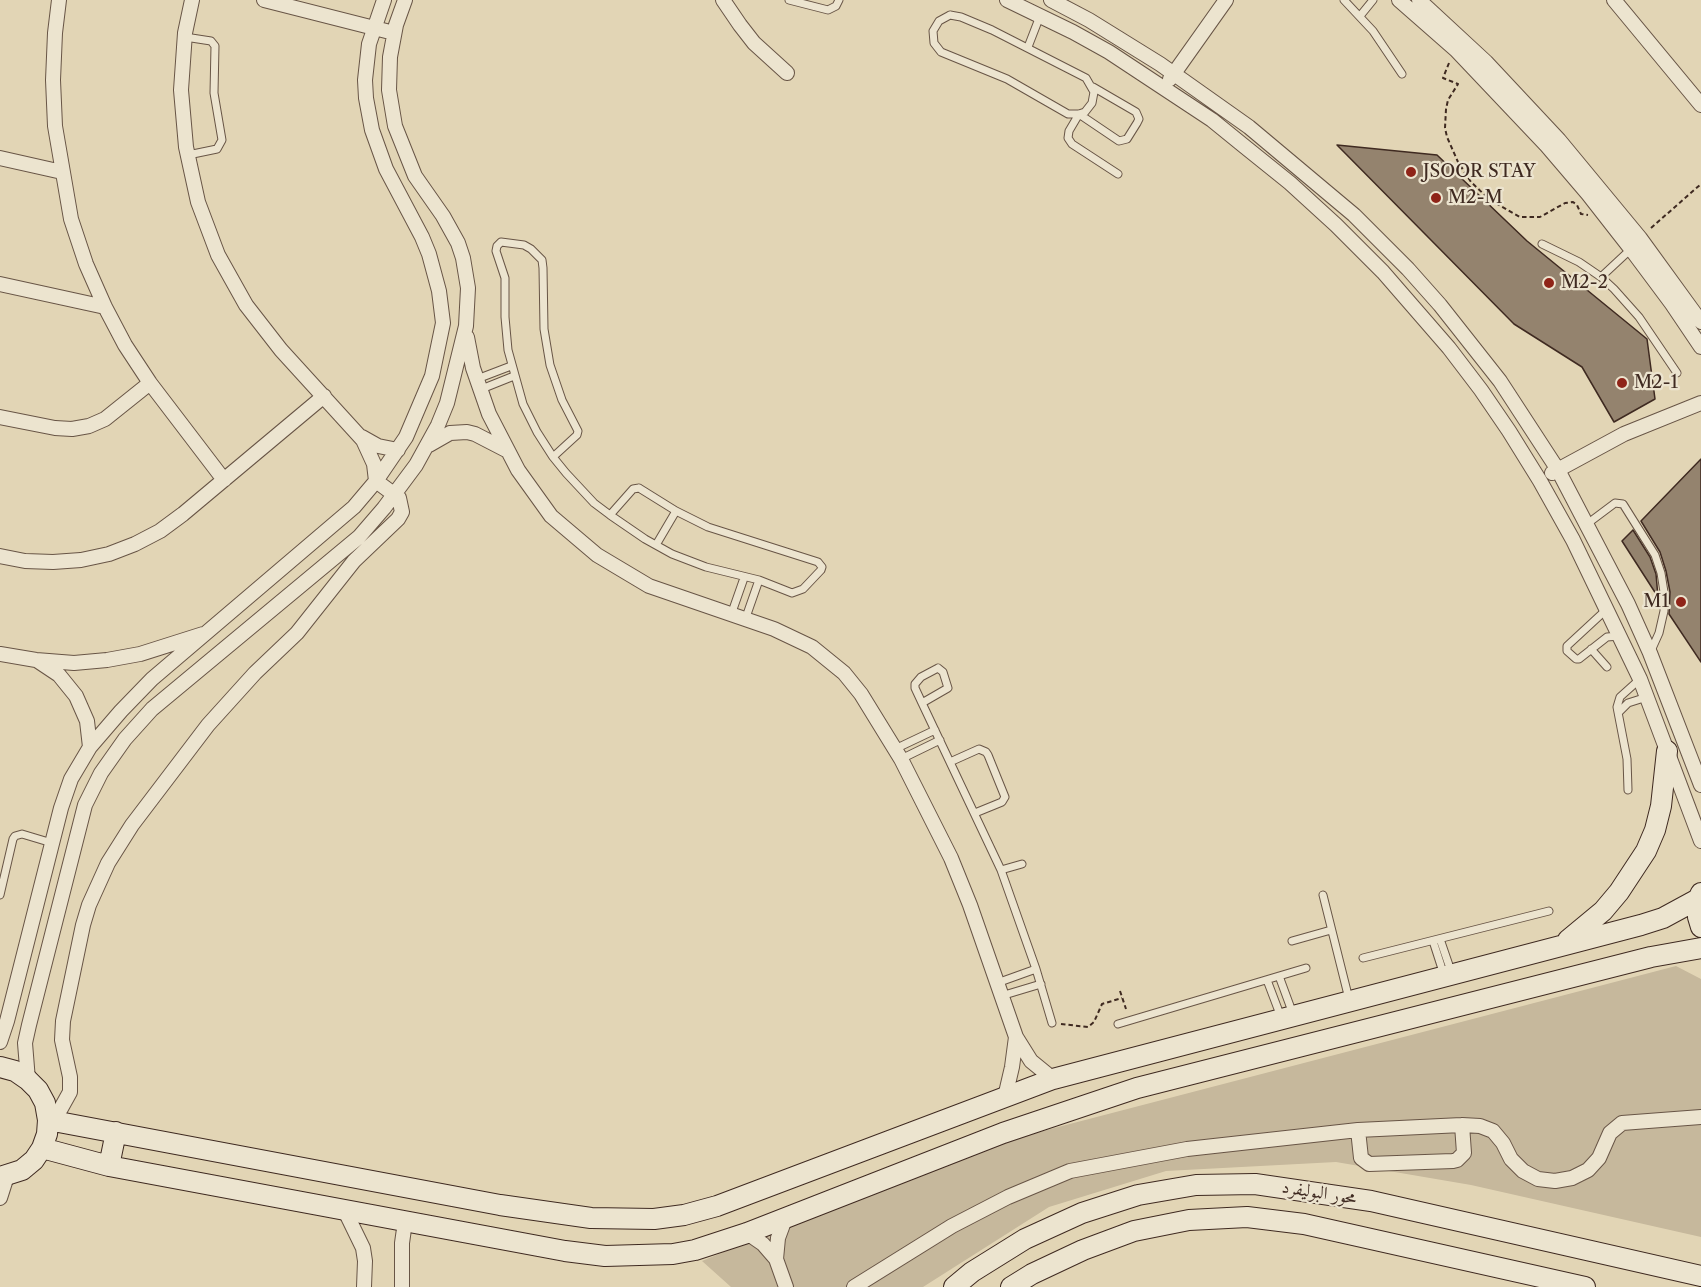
<!DOCTYPE html>
<meta charset="utf-8">
<style>
body{margin:0}
canvas{display:block;background:#e2d5b5}
</style>
<canvas width="1701" height="1287"></canvas>
<script>
const context = document.querySelector('canvas').getContext('2d');
context.lineJoin = 'round';
function paint(path, color) { context.fillStyle = color; context.fill(path, 'evenodd'); }
const toPath = rows => new Path2D(rows.map(r => 'M' + r).join(''));
function trace(path, color, width, dash) { context.strokeStyle = color; context.lineWidth = width; context.lineCap = dash ? 'butt' : 'round'; context.setLineDash(dash || []); context.stroke(path); }
function write(font, color, halo, rows, align = 'center') {
  context.font = font + ' "Libre Caslon Text",Amiri,serif'; context.lineWidth = 4.5; context.setLineDash([]); context.textBaseline = 'middle'; context.strokeStyle = halo; context.fillStyle = color; for (const [text, x, y, turn = 0] of rows) {
    context.save(); context.translate(x, y); context.rotate((+turn || 0) * Math.PI / 180); context.textAlign = isNaN(turn) ? turn : align; if (halo) context.strokeText(text, 0, 0); context.fillText(text, 0, 0); context.restore();
  }
}
const green = toPath([
 [1676,966,1701,979,1701,1237,1471,1185,1336,1162,1166,1171,1049,1207,923,1287,731,1287,702,1261,970,1150]
]);
const building = toPath([
 [1337,145,1437,155,1527,241,1647,339,1655,399,1614,422,1582,367,1514,324,1337,145],
 [1701,459,1701,662,1669,614,1670,592,1666,571,1660,552,1641,521,1701,459],
 [1633,530,1650,557,1656,574,1658,597,1622,541,1633,530]
]);
const path = toPath([
 [1449,63,1443,78,1458,84,1448,100,1446,109,1445,128,1447,137,1458,162,1471,182,1490,200,1520,217,1540,217,1565,203,1573,202,1577,205,1581,214,1588,215],
 [1651,228,1701,184],
 [1120,991,1126,1009],
 [1061,1024,1088,1027,1094,1022,1102,1004,1122,998]
]);
const lane = toPath([
 [789,0,828,10,836,6,839,0],
 [1344,0,1373,31,1402,74],
 [950,15,961,17,992,30,1086,78,1094,92,1092,103,1085,112,1079,114,1068,114,1007,79,941,52,934,43,933,31,939,21,950,15],
 [1360,16,1373,0],
 [185,37,211,41,215,46,214,93,222,140,217,149,188,155],
 [1028,47,1040,16],
 [1093,87,1136,112,1139,119,1137,123,1127,139,1119,141,1079,114,1069,131,1068,138,1072,144,1118,174],
 [1542,244,1579,262,1601,277,1614,289,1639,317,1677,373],
 [1601,277,1631,249],
 [477,379,511,366],
 [479,390,514,376],
 [553,457,577,435,578,431,562,400,550,365,544,329,543,268,542,260,531,249,524,245,501,242,497,246,496,251,505,278,505,317,508,350,523,404,537,432,553,457,566,473,594,503,610,515],
 [639,488,676,511,708,527,818,562,822,567,821,570,803,589,792,593,759,580,706,567,672,554,645,539,610,515,633,489,639,488],
 [1587,524,1615,503,1623,504,1655,555,1661,573,1664,592,1664,611,1659,633,1650,653],
 [656,545,676,511],
 [1607,609,1567,646,1567,651,1576,659,1579,659,1607,637,1620,636],
 [731,615,744,578],
 [745,620,759,580],
 [1591,649,1607,667],
 [938,668,943,672,948,688,922,703,915,688,915,684,921,677,938,668],
 [922,703,1001,870,1036,969,1052,1023],
 [1619,712,1628,703,1647,697],
 [895,749,935,730],
 [901,759,940,740],
 [950,762,979,749,986,752,988,755,1005,797,1002,802,975,813],
 [1628,790,1627,759,1617,707,1620,697,1640,679],
 [1001,870,1022,864],
 [0,895,13,839,15,836,22,834,52,843],
 [1323,895,1349,999],
 [1440,939,1452,974],
 [1292,941,1331,930],
 [1433,941,1444,975],
 [1363,958,1549,911],
 [1279,976,1293,1014],
 [1267,980,1281,1017],
 [997,983,1036,969],
 [1001,996,1041,984],
 [1118,1024,1306,968]
]);
const street = toPath([
 [59,0,55,33,53,80,55,126,71,219,86,264,105,307,125,345,150,383,224,480],
 [264,0,394,33],
 [723,0,740,25,754,43,787,73],
 [1007,0,1073,32,1109,52,1212,120,1244,146,1290,183,1336,225,1383,272,1449,348,1481,390,1509,431,1540,481,1573,540,1640,679,1701,841],
 [1051,0,1089,20,1160,64,1249,127,1354,215,1408,269,1440,305,1500,381,1558,470,1628,604,1650,653,1701,785],
 [1399,0,1456,50,1547,146,1588,194,1631,249,1672,304,1701,347],
 [1419,0,1486,62,1559,140,1640,238,1701,322],
 [1614,0,1701,105],
 [1170,79,1226,0],
 [0,158,62,172],
 [0,284,105,307],
 [467,337,473,368,489,414,518,470,551,516,597,555,649,586,774,629,812,647,844,673,861,694,901,759,951,858,970,905,1016,1037,1031,1061,1053,1079],
 [0,417,55,428,72,429,89,426,105,419,150,383],
 [362,437,378,446,398,450],
 [429,445,450,433,467,432,475,434,506,450],
 [1552,473,1624,434,1701,403],
 [0,556,25,561,53,562,81,560,109,554,135,544,160,531,183,514,324,396],
 [0,654,36,660,74,663,107,660,140,654,203,634],
 [38,661,59,675,76,696,87,721,90,747],
 [0,1042,7,1021,61,808,71,779,90,747,121,711,152,679,354,507,376,481,406,437,432,376,443,323,439,291,429,254,422,237,386,169,372,130,366,98,365,80,369,44,384,0],
 [28,1080,25,1043,29,1025,85,805,101,773,125,739,152,709,359,537,384,508,416,465,438,425,447,403,466,326,468,288,463,258,458,243,443,216,415,176,395,126,389,90,390,57,396,25,405,0],
 [1005,1097,1012,1067,1016,1037],
 [48,1117,60,1110,70,1092,70,1077,62,1040,63,1021,83,925,89,905,108,863,132,825,208,725,255,673,297,633,354,561,398,519,402,512,399,498,376,481,374,464,363,440,281,350,246,305,218,255,198,202,186,147,181,90,185,33,192,0],
 [1358,1130,1361,1158,1369,1164,1453,1161,1457,1160,1464,1153,1462,1125],
 [0,1198,7,1176],
 [345,1211,363,1248,365,1261,364,1287],
 [747,1233,763,1244,776,1259,786,1287],
 [776,1259,778,1238,785,1219],
 [402,1287,402,1243,405,1222],
 [854,1287,952,1226,1008,1197,1070,1171,1187,1149,1358,1130,1462,1125,1480,1126,1493,1131,1503,1143,1511,1159,1523,1171,1538,1179,1555,1181,1572,1178,1588,1170,1599,1158,1610,1133,1622,1123,1701,1117]
]);
const secondary = toPath([
 [1701,893,1698,899,1698,917,1701,927],
 [1568,940,1603,911,1619,892,1646,851,1655,830,1661,806,1667,751],
 [0,1067,15,1071,28,1080,38,1090,45,1103,48,1120,47,1134,42,1148,34,1160,22,1170,0,1177],
 [48,1120,500,1205,591,1218,654,1219,684,1215,717,1206,1053,1079,1641,925,1663,918,1698,899],
 [42,1148,109,1166,565,1251,605,1256,673,1254,695,1250,747,1233,1003,1133,1137,1088,1651,957,1701,948],
 [109,1166,116,1132],
 [954,1287,972,1272,1025,1239,1082,1213,1138,1195,1196,1185,1255,1184,1371,1201,1701,1276],
 [1011,1287,1032,1274,1083,1250,1134,1231,1189,1220,1247,1217,1304,1224,1585,1287]
]);
const markers = [
 [1411,172,6,"#8f2418"],
 [1436,198,6,"#8f2418"],
 [1549,283,6,"#8f2418"],
 [1622,383,6,"#8f2418"],
 [1681,602,6,"#8f2418"]
];
const poiNames = [
 ["JSOOR STAY",1423,172],
 ["M2-M",1448,198],
 ["M2-2",1561,283],
 ["M2-1",1634,383],
 ["M1",1669,602,"right"]
];
const streetNames = [
 ["محور البوليفرد",1319,1193,9]
];
paint(green, '#c6b89c');
paint(building, '#94836e');
trace(building, '#3f2a21', 1.5);
trace(lane, '#685546', 9);
trace(street, '#685546', 16);
trace(secondary, '#3f2a21', 22);
trace(path, '#3f2a21', 2, [4.5, 3]);
trace(lane, '#ece4cf', 7);
trace(street, '#ece4cf', 14);
trace(secondary, '#ece4cf', 20);
for (const [x, y, r, color] of markers) { const dot = new Path2D(); dot.arc(x, y, r, 0, 2 * Math.PI); context.fillStyle = color; context.fill(dot); trace(dot, '#ece4cf', 2); }
write('18px', '#3f2a21', '#ece4cf', poiNames, 'left');
write('18px', '#3f2a21', '#ece4cf', streetNames);
</script>
